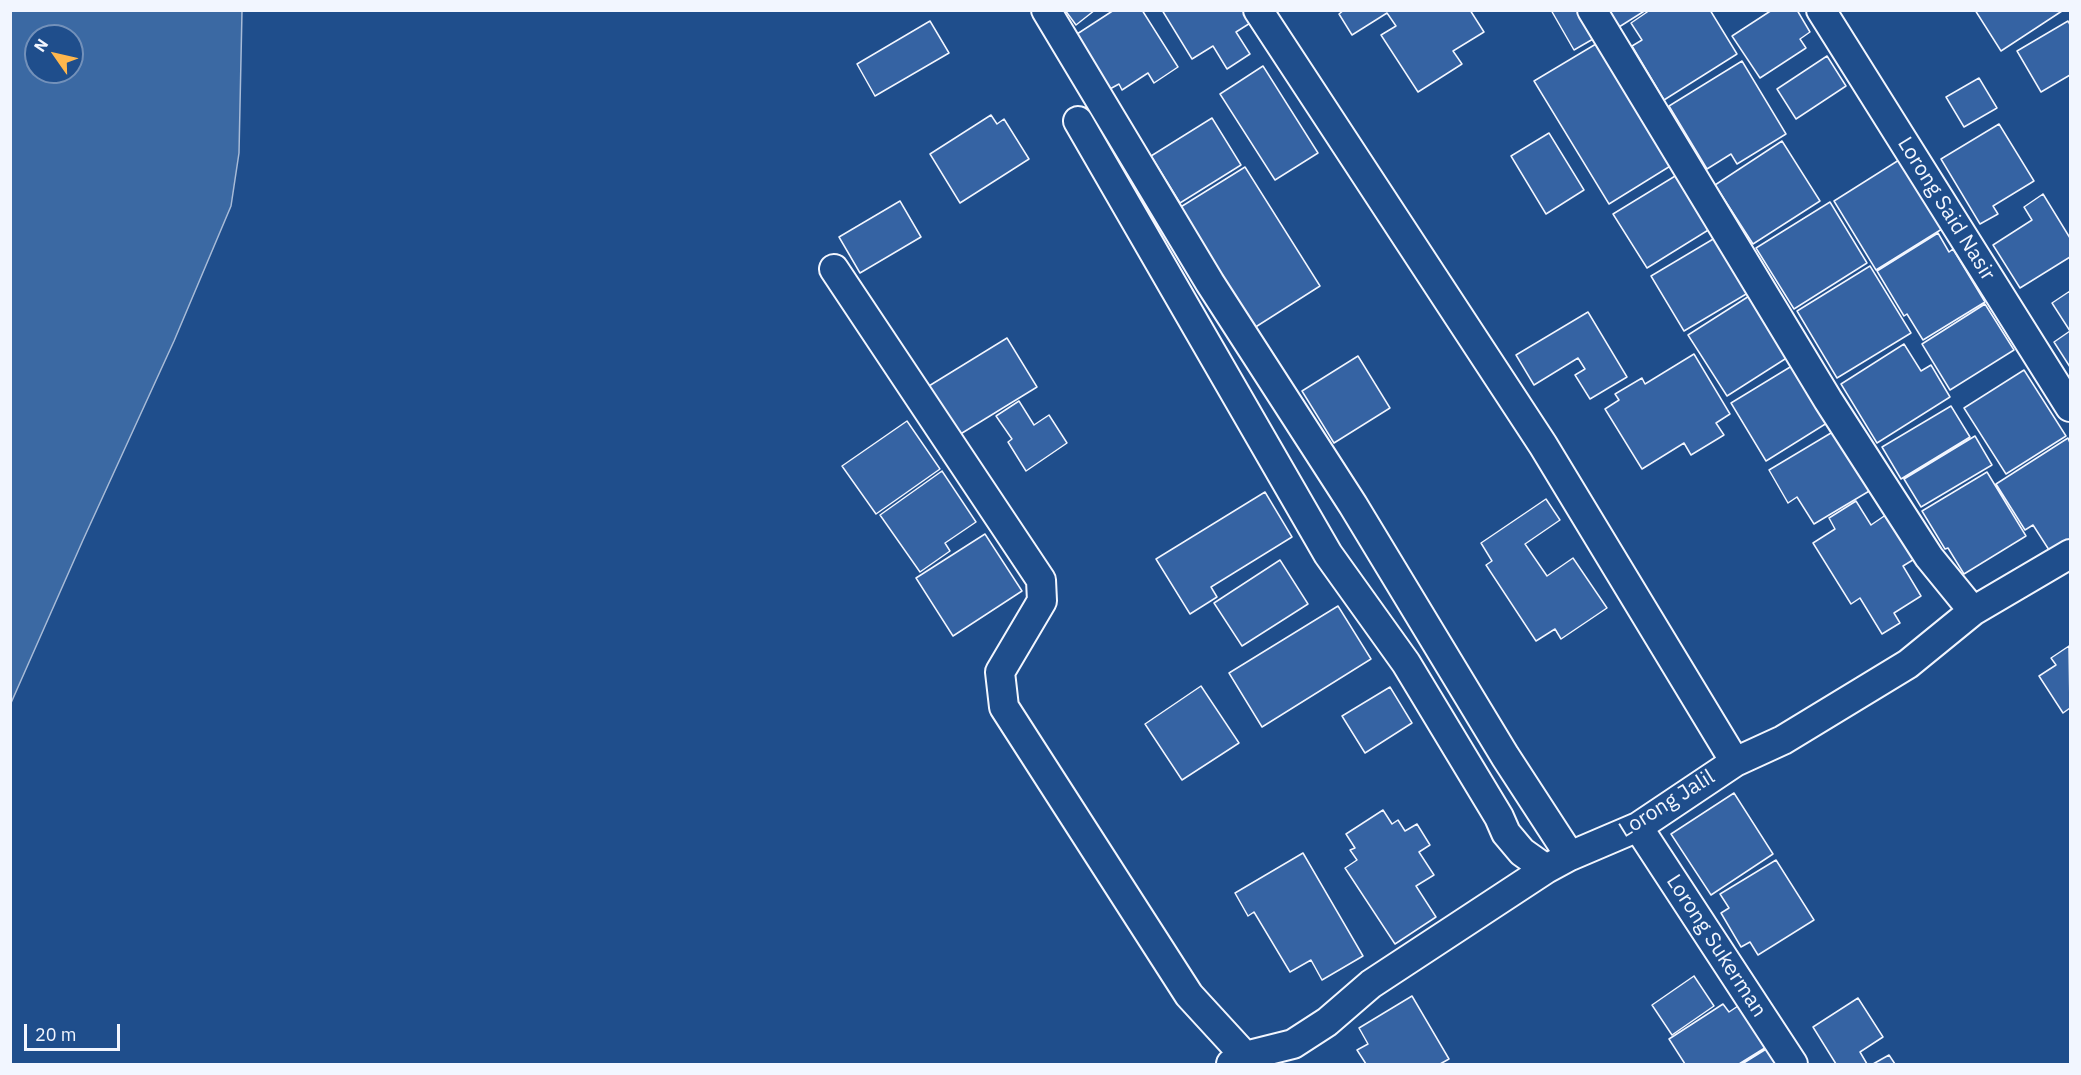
<!DOCTYPE html>
<style>
body{margin:0}
#map{position:relative;width:2081px;height:1075px;overflow:hidden;background:#1f4e8c;font-family:"IBM Plex Sans",sans-serif}
canvas{display:block}
.frame{position:absolute;inset:0;border:12px solid #f2f6ff;pointer-events:none}
.north{position:absolute;left:24px;top:24px;width:60px;height:60px;box-sizing:border-box;background:#1f4e8c;border:2px solid #7391ba;border-radius:50%;rotate:304deg;font-size:16px;font-weight:700;line-height:24px;text-align:center;color:#f2f6ff}
.north::after{content:'';display:block;margin:auto;width:21px;height:27px;background:#ffb74d;clip-path:polygon(50% 0,100% 100%,50% 72%,0 100%)}
.scale{position:absolute;left:24px;top:1024px;width:96px;height:27px;box-sizing:border-box;border:3px solid #f2f6ff;border-top:0;padding-left:8px;font-size:18px;line-height:21px;white-space:nowrap;color:#f2f6ff;-webkit-text-stroke:4px #1f4e8c;paint-order:stroke}
</style>
<div id="map">
<canvas width="2081" height="1075"></canvas>
<div class="frame"></div>
<div class="north">N</div>
<div class="scale">20 m</div>
</div>
<script>
const context = document.querySelector('canvas').getContext('2d');
context.lineJoin = 'round';
function paint(path, color) { context.fillStyle = color; context.fill(path, 'evenodd'); }
const toPath = rows => new Path2D(rows.map(r => 'M' + r).join(''));
function trace(path, color, width, dash) { context.strokeStyle = color; context.lineWidth = width; context.lineCap = dash ? 'butt' : 'round'; context.setLineDash(dash || []); context.stroke(path); }
function write(font, color, halo, rows, align = 'center') {
  context.font = font + ' "IBM Plex Sans",sans-serif'; context.lineWidth = 4.5; context.setLineDash([]); context.textBaseline = 'middle'; context.strokeStyle = halo; context.fillStyle = color; for (const [text, x, y, turn = 0] of rows) {
    context.save(); context.translate(x, y); context.rotate((+turn || 0) * Math.PI / 180); context.textAlign = isNaN(turn) ? turn : align; if (halo) context.strokeText(text, 0, 0); context.fillText(text, 0, 0); context.restore();
  }
}
const water = toPath([
 [11,10,242,11,239,153,231,206,174,341,83,540,11,703,11,10],
 [36,36,72,36,72,72,36,72,36,36]
]);
const building = toPath([
 [1065,10,1095,10,1076,25,1065,10],
 [1114,10,1142,10,1178,67,1154,83,1148,73,1122,90,1119,84,1108,90,1074,36,1114,10],
 [1162,10,1249,10,1255,20,1236,32,1250,54,1227,69,1213,46,1192,59,1162,10],
 [1344,10,1470,10,1484,32,1453,51,1462,64,1418,92,1381,35,1396,26,1387,13,1352,35,1339,14,1344,10],
 [1551,10,1585,10,1600,35,1574,50,1551,10],
 [1609,10,1646,10,1619,27,1609,10],
 [1650,10,1710,10,1737,54,1664,100,1632,46,1642,40,1631,23,1650,10],
 [1772,10,1797,10,1810,32,1800,39,1806,48,1760,78,1732,36,1772,10],
 [1975,10,2062,10,2062,11,2001,51,1975,10],
 [930,21,949,53,875,96,857,64,930,21],
 [2068,21,2070,25,2070,75,2041,92,2017,51,2068,21],
 [1606,38,1680,160,1609,204,1534,81,1606,38],
 [1827,56,1846,86,1796,119,1777,89,1827,56],
 [1742,61,1786,134,1737,164,1731,154,1707,169,1669,106,1742,61],
 [1263,66,1318,153,1275,180,1220,94,1263,66],
 [1979,78,1997,108,1964,127,1946,97,1979,78],
 [991,115,997,124,1004,119,1029,159,960,203,930,154,991,115],
 [1212,118,1241,165,1180,203,1151,156,1212,118],
 [1999,124,2034,181,1993,206,1998,214,1980,224,1941,159,1999,124],
 [1549,133,1584,190,1546,214,1511,156,1549,133],
 [1782,141,1820,201,1753,244,1715,185,1782,141],
 [1899,160,1942,229,1876,270,1834,201,1899,160],
 [1245,167,1320,286,1254,328,1179,208,1245,167],
 [1685,170,1718,224,1647,268,1613,214,1685,170],
 [2043,194,2070,238,2070,257,2020,288,1993,245,2032,220,2024,207,2043,194],
 [900,201,921,237,860,273,839,237,900,201],
 [1830,202,1867,263,1794,309,1756,248,1830,202],
 [1725,232,1758,287,1684,331,1651,276,1725,232],
 [1938,233,1949,252,1953,249,1985,302,1923,340,1907,314,1904,316,1877,271,1938,233],
 [1870,266,1911,333,1837,378,1797,311,1870,266],
 [1757,291,1796,352,1727,396,1688,335,1757,291],
 [2070,291,2070,367,2054,342,2070,331,2052,303,2070,291],
 [1985,304,2014,350,1950,390,1922,344,1985,304],
 [1588,312,1627,377,1590,399,1575,375,1585,369,1578,358,1534,385,1516,355,1588,312],
 [1007,338,1037,387,954,438,924,389,1007,338],
 [1904,344,1921,371,1931,365,1950,397,1877,443,1841,384,1904,344],
 [1694,354,1730,414,1716,423,1724,435,1691,455,1684,443,1642,469,1605,409,1619,400,1615,394,1642,378,1645,384,1694,354],
 [1358,356,1390,408,1334,443,1302,391,1358,356],
 [1800,361,1835,418,1766,461,1731,403,1800,361],
 [2024,370,2066,436,2006,474,1964,408,2024,370],
 [1019,401,1034,425,1049,415,1067,443,1026,471,1008,442,1012,439,996,416,1019,401],
 [1951,406,1970,437,1901,479,1882,447,1951,406],
 [907,421,940,469,876,514,842,466,907,421],
 [1841,427,1876,487,1814,524,1797,497,1788,503,1769,470,1841,427],
 [1975,436,1992,465,1921,507,1904,479,1975,436],
 [2068,438,2070,443,2070,541,2051,553,2033,525,2025,530,1996,484,2068,438],
 [942,471,976,522,945,543,950,551,920,572,880,515,942,471],
 [1987,472,2026,536,1964,574,1948,548,1945,549,1922,511,1987,472],
 [1265,492,1292,537,1211,587,1217,597,1190,614,1156,559,1265,492],
 [1546,499,1560,520,1525,544,1547,576,1573,558,1607,608,1561,639,1555,629,1536,641,1486,565,1492,561,1481,543,1546,499],
 [1856,501,1871,525,1893,510,1921,555,1903,566,1921,596,1894,613,1900,623,1882,634,1860,598,1851,604,1813,543,1835,529,1829,518,1856,501],
 [985,534,1022,591,953,636,916,578,985,534],
 [1280,560,1308,604,1242,646,1214,603,1280,560],
 [1338,606,1371,659,1262,727,1229,673,1338,606],
 [2069,646,2070,708,2063,713,2039,676,2056,665,2051,658,2069,646],
 [1201,686,1239,743,1182,780,1145,724,1201,686],
 [1390,687,1412,723,1365,753,1342,716,1390,687],
 [1734,793,1773,854,1711,895,1671,834,1734,793],
 [1383,810,1392,824,1398,820,1405,831,1417,824,1430,845,1419,852,1434,875,1416,886,1436,917,1395,944,1345,868,1357,860,1350,850,1355,848,1346,834,1383,810],
 [1303,853,1363,956,1322,980,1311,960,1290,972,1254,912,1248,916,1235,893,1303,853],
 [1776,860,1814,920,1758,955,1750,942,1741,947,1721,913,1729,908,1720,894,1776,860],
 [1694,976,1714,1006,1672,1035,1652,1005,1694,976],
 [1412,996,1449,1059,1440,1064,1366,1064,1357,1050,1368,1044,1359,1028,1412,996],
 [1858,998,1883,1037,1860,1052,1867,1064,1836,1064,1813,1027,1858,998],
 [1723,1004,1729,1012,1741,1004,1768,1046,1739,1064,1685,1064,1669,1039,1723,1004],
 [1771,1046,1783,1064,1742,1064,1771,1046],
 [1889,1055,1895,1064,1873,1064,1889,1055]
]);
const minor = toPath([
 [1046,10,1210,283,1353,505,1505,756,1570,856],
 [1258,10,1543,445,1735,762],
 [1592,10,1828,400,1929,557,1973,611],
 [1821,10,2070,407],
 [1078,121,1328,554,1406,663,1499,817,1506,833,1522,852,1546,869],
 [834,269,1041,580,1042,601,1000,672,1004,707,1189,995,1245,1056],
 [1638,827,1793,1064],
 [1231,1064,1245,1056,1293,1044,1327,1022,1371,984,1546,869,1570,856,1638,827,1735,762,1783,740,1908,664,1973,611,2070,554]
]);
const streetNames = [
 ["Lorong Said Nasir",1946,209,58],
 ["Lorong Jalil",1667,804,-32],
 ["Lorong Sukerman",1716,946,57]
];
paint(water, '#3b69a3');
trace(water, '#a8bbd7', 1.5);
paint(building, '#3563a3');
trace(building, '#f2f6ff', 1.5);
trace(minor, '#f2f6ff', 32);
trace(minor, '#1f4e8c', 28);
write('21px', '#f2f6ff', '#1f4e8c', streetNames);
</script>
